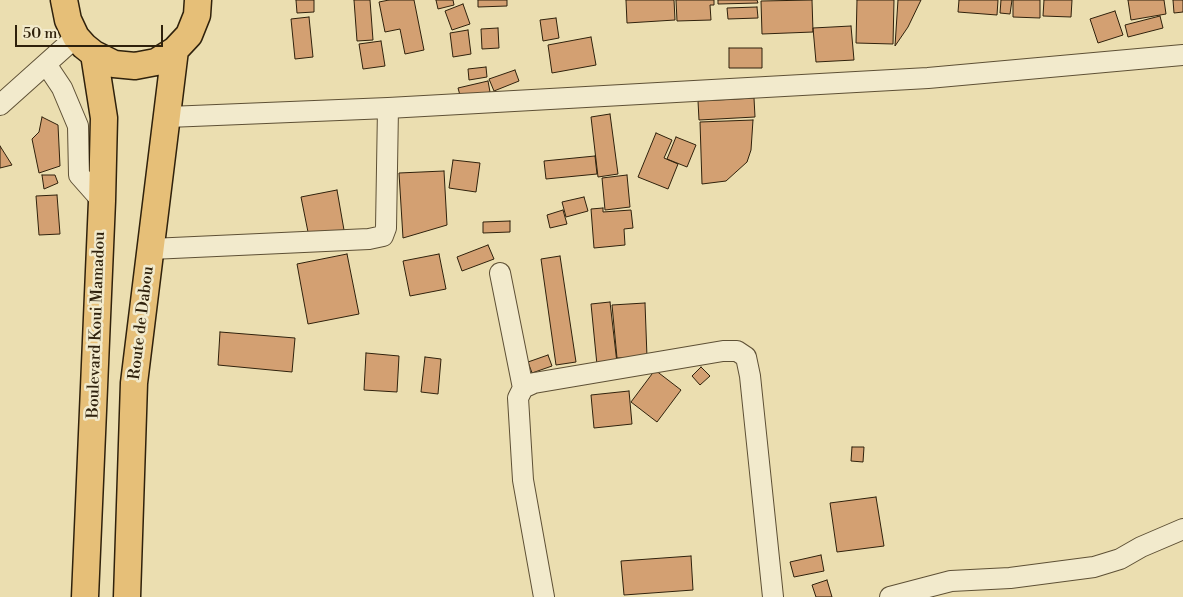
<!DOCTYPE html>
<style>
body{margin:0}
#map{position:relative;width:1183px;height:597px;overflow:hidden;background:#ebdeb0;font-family:"Libre Bodoni",serif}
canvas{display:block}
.scale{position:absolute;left:15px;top:25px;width:148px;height:22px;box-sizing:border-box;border:2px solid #2f210c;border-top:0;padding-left:6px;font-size:15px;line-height:18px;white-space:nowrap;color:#2f210c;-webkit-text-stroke:4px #f2eacc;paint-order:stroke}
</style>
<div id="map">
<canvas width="1183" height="597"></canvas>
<div class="scale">50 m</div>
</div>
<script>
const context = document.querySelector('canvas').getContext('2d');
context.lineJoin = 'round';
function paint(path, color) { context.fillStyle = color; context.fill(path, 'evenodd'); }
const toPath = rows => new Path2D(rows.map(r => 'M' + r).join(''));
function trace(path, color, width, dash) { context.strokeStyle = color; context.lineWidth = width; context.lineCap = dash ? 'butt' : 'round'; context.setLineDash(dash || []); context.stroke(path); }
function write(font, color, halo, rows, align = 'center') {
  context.font = font + ' "Libre Bodoni",serif'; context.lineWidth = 5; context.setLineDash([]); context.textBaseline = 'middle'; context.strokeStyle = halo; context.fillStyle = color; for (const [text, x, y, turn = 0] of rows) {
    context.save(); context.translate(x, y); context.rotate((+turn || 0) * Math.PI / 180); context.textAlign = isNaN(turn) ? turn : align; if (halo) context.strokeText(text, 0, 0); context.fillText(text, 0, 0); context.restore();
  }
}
const building = toPath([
 [296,0,314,0,314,12,297,13,296,0],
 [354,0,370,0,373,40,357,41,354,0],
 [389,0,414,0,424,50,405,54,400,29,385,32,379,2,389,0],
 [436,0,453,0,454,5,438,9,436,0],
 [478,0,507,0,507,6,478,7,478,0],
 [626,0,674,0,675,20,627,23,626,0],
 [676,0,714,0,714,5,710,5,711,20,677,21,676,0],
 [718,0,757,0,758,3,718,4,718,0],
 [812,0,813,32,762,34,761,1,812,0],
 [857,0,894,0,893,44,856,43,857,0],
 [898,0,921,0,908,27,895,46,898,0],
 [959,0,998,0,997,15,958,12,959,0],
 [1001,0,1012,0,1010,14,1000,13,1001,0],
 [1013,0,1040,0,1040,18,1013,17,1013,0],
 [1044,0,1072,0,1071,17,1043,16,1044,0],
 [1128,0,1164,0,1166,14,1131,20,1128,0],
 [1173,0,1183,0,1183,12,1174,13,1173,0],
 [463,4,470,24,452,30,445,11,463,4],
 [757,7,758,18,728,19,727,8,757,7],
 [1115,11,1123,35,1098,43,1090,19,1115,11],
 [1160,16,1163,28,1128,37,1125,25,1160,16],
 [309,17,313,57,295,59,291,19,309,17],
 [556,18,559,38,543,41,540,20,556,18],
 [851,26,854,60,816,62,813,28,851,26],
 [498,28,499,48,482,49,481,29,498,28],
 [468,30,471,54,453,57,450,33,468,30],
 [591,37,596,65,552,73,548,45,591,37],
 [381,41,385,66,363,69,359,44,381,41],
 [729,48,762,48,762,68,729,68,729,48],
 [486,67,487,77,469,80,468,69,486,67],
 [515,70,519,81,494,91,489,79,515,70],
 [488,81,490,92,461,99,458,88,488,81],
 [754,98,755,117,699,120,698,101,754,98],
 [610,114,618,174,598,177,591,117,610,114],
 [42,117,58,125,60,166,39,173,32,139,39,132,42,117],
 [753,120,751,150,747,162,726,181,702,184,700,122,753,120],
 [656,133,672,140,664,158,678,164,668,189,638,177,656,133],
 [676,137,696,145,687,167,667,159,676,137],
 [0,146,12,165,0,168,0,146],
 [595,156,597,174,546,179,544,161,595,156],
 [453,160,480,163,476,192,449,188,453,160],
 [444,171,447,225,403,238,399,173,444,171],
 [42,175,55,175,58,183,44,189,42,175],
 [627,175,630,207,605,210,602,178,627,175],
 [337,190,344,230,309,237,301,197,337,190],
 [57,195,60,234,39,235,36,196,57,195],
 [584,197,588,211,566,217,562,202,584,197],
 [603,208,603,212,631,210,633,228,624,229,625,245,594,248,591,209,603,208],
 [563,210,567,224,550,228,547,215,563,210],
 [510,221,510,232,483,233,483,222,510,221],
 [488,245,494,259,462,271,457,257,488,245],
 [347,254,359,314,308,324,297,264,347,254],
 [439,254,446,289,410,296,403,261,439,254],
 [560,256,576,362,556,365,541,259,560,256],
 [610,302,617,363,597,365,591,304,610,302],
 [645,303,647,357,617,358,612,305,645,303],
 [220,332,295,338,292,372,218,365,220,332],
 [366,353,399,356,397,392,364,390,366,353],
 [548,355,552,366,532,373,528,362,548,355],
 [425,357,441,359,438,394,421,392,425,357],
 [701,367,710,376,700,385,692,376,701,367],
 [655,370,681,390,657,422,631,402,655,370],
 [629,391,632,424,594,428,591,395,629,391],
 [852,447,864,447,863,462,851,461,852,447],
 [876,497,884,546,837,552,830,503,876,497],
 [821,555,824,571,794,577,790,562,821,555],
 [691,556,693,590,624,595,621,561,691,556],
 [827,580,832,597,816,597,812,585,827,580]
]);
const minor = toPath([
 [46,64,62,88,78,126,79,175,102,201],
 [0,105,76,37],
 [168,117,388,108,928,78,1183,55],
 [151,249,369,239,383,236,386,228,388,108],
 [500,273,523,388],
 [544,597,523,480,518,398,523,388,534,383,723,351,737,351,746,357,750,376,773,597],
 [890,597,951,581,1010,578,1094,567,1120,559,1141,547,1183,529]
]);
const major = toPath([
 [64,0,68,20,76,37,84,46,94,54,114,64,135,66,156,62,175,50,189,35,197,15,198,0],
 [85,597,102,201,104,118,94,54],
 [127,597,134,383,175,50]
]);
const streetNames = [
 ["Route de Dabou",142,323,-83],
 ["Boulevard Koui Mamadou",97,325,-88]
];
paint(building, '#d3a072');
trace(building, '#2f210c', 1);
trace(minor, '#5e5035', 22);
trace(major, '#2f210c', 29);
trace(minor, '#f2eacc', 20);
trace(major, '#e6bf78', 26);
write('16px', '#2f210c', '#f2eacc', streetNames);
</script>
